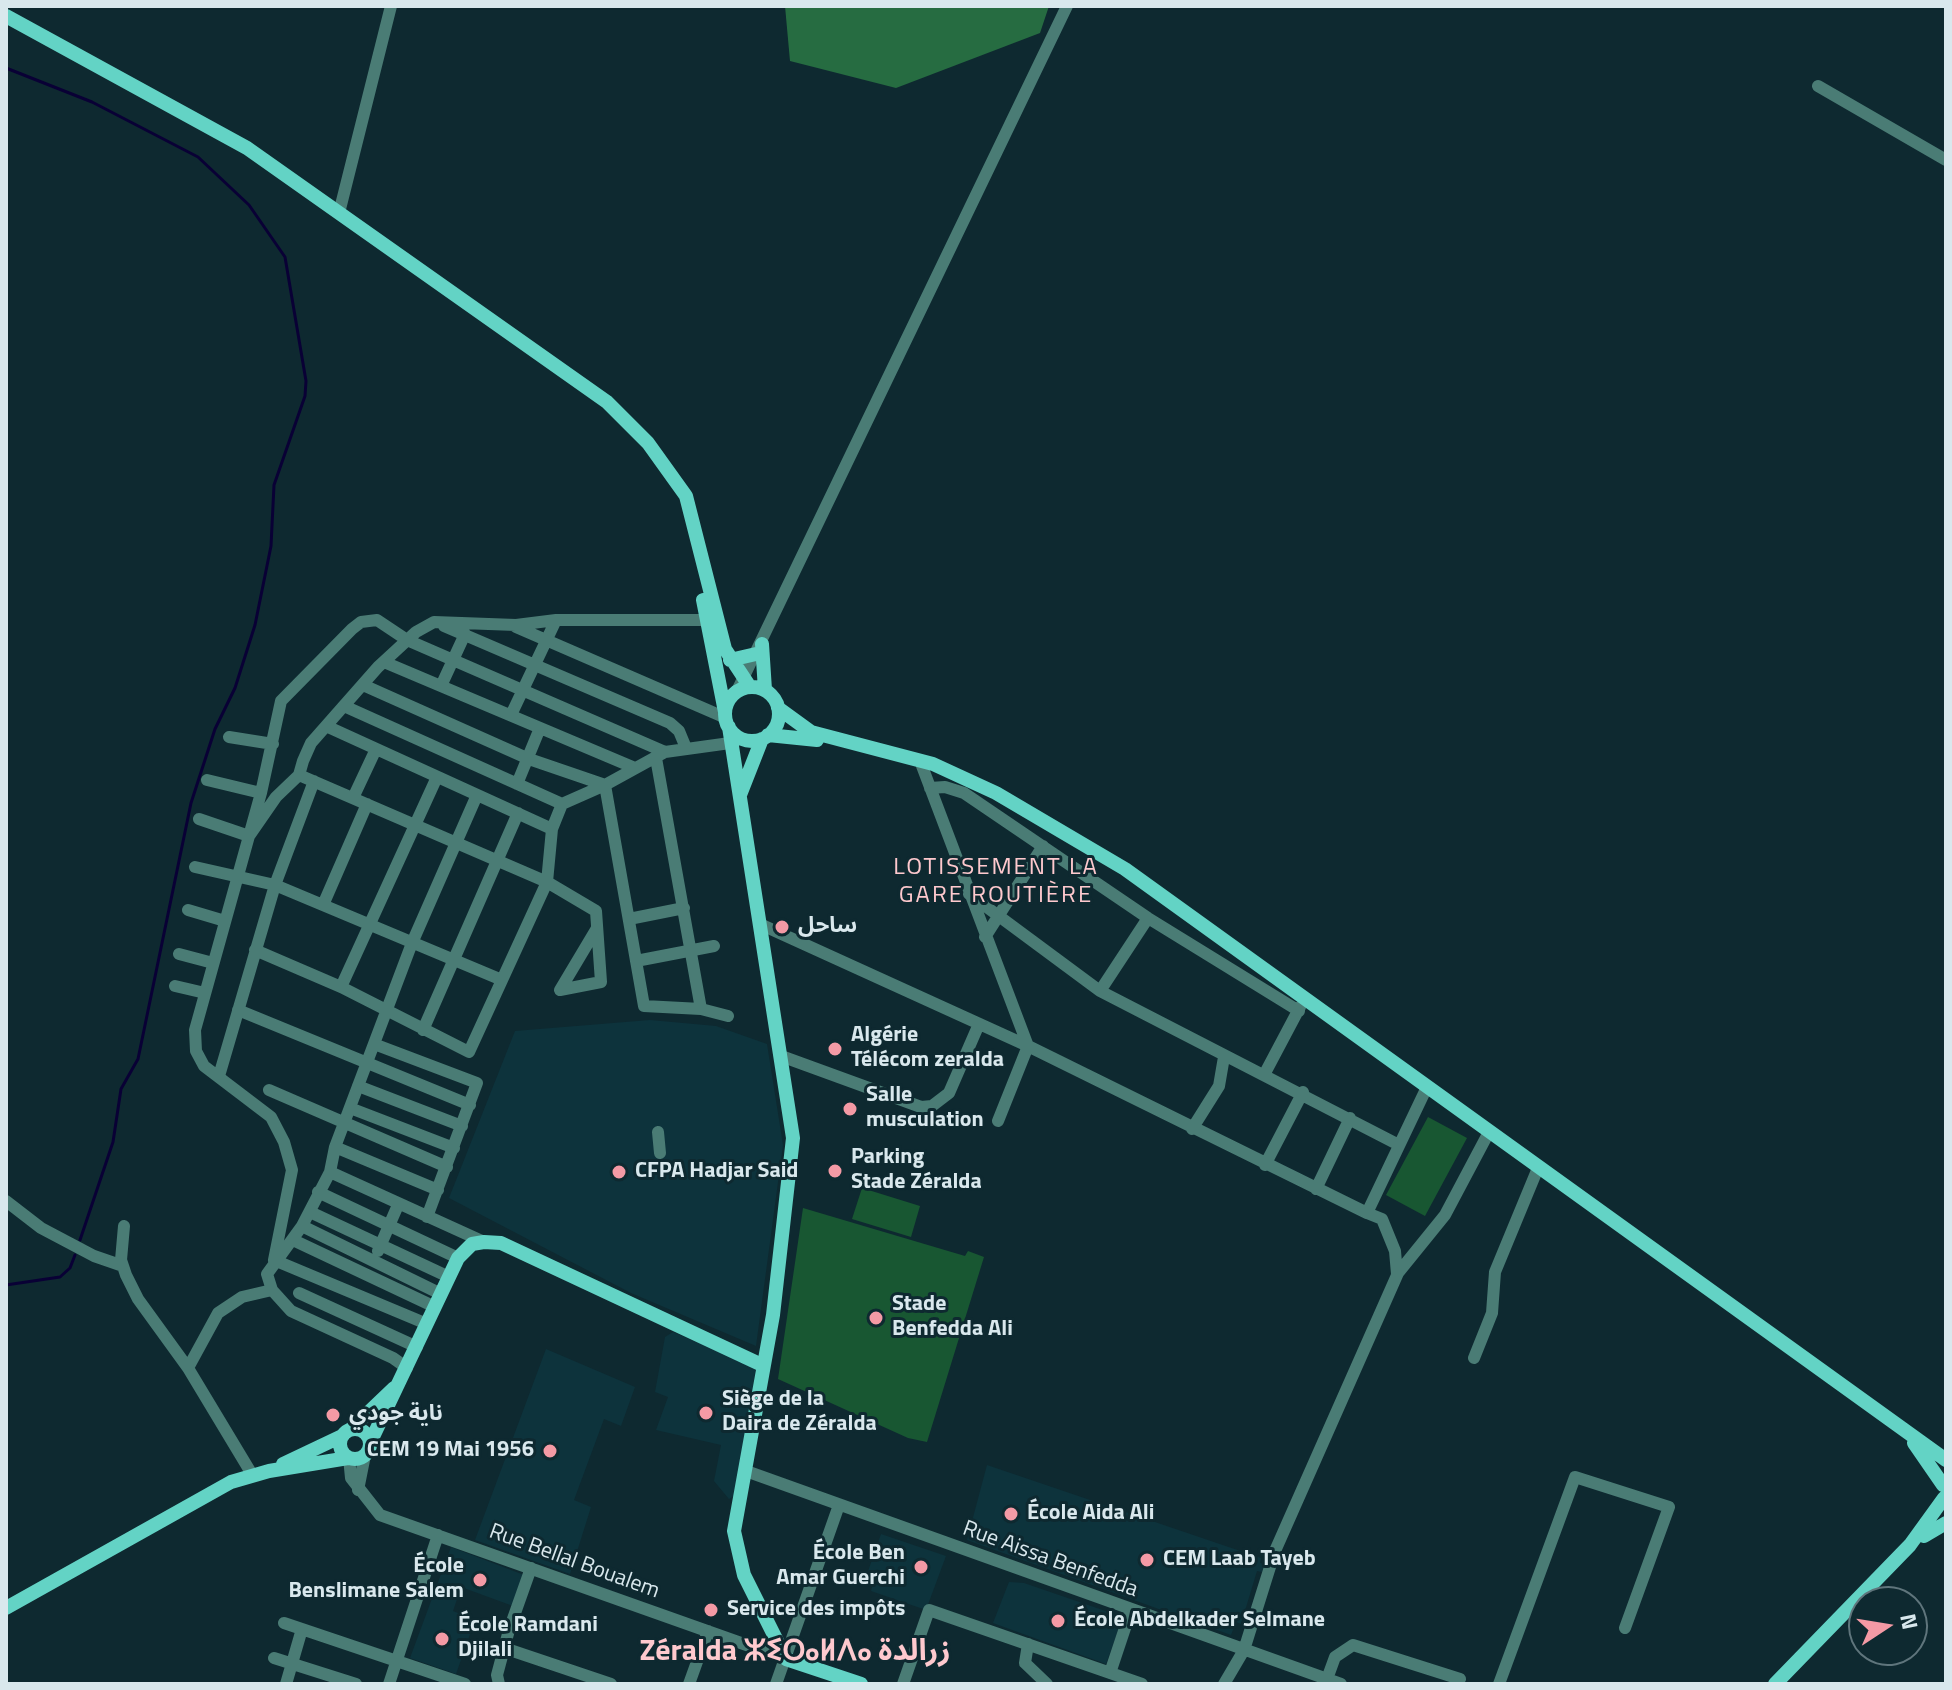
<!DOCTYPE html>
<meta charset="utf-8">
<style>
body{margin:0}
#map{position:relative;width:1952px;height:1690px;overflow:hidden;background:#0e2930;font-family:"Titillium Web",sans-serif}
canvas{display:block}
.frame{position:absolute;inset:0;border:8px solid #d9e8ed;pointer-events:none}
.north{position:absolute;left:1848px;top:1586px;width:80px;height:80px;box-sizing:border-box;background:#0e2930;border:2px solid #5f757c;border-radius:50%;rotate:78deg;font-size:22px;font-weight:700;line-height:32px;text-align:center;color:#d9e8ed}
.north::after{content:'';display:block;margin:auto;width:28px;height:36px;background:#f49aa5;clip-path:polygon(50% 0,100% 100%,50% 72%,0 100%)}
</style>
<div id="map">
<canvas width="1952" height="1690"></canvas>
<div class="frame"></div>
<div class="north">N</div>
</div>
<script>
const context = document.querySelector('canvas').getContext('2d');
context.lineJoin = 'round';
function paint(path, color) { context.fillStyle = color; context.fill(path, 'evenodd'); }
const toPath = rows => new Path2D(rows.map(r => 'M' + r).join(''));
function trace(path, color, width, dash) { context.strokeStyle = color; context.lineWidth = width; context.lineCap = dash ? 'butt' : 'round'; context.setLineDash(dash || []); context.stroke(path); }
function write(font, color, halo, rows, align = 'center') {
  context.font = font + ' "Titillium Web","Noto Sans Arabic","Noto Sans Tifinagh",sans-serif'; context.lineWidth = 6; context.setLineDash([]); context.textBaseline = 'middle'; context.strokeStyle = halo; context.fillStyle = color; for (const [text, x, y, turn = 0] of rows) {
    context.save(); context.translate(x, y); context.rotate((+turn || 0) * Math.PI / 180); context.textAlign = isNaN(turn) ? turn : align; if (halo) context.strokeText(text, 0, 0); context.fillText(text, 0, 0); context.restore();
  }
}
const built = toPath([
 [650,1020,716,1026,767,1044,783,1145,756,1346,631,1293,449,1198,515,1031],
 [673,1332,756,1367,736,1495,729,1499,714,1481,721,1445,656,1430,668,1397,655,1392,665,1337],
 [546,1349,635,1387,621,1426,604,1419,574,1500,591,1507,570,1574,475,1540],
 [987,1465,1261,1558,1260,1563,1265,1564,1262,1572,1257,1571,1241,1624,1236,1622,1231,1635,967,1540],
 [881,1534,946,1556,926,1610,871,1591,874,1580,866,1577],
 [451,1547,524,1575,513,1606,461,1587,453,1611,475,1620,456,1674,410,1658],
 [1009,1582,1024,1583,1123,1617,1106,1664,993,1623]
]);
const green = toPath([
 [1428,1117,1467,1138,1425,1216,1386,1195],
 [862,1188,920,1206,911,1237,852,1219],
 [803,1208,965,1256,968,1251,984,1257,927,1442,908,1438,778,1379]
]);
const forest = toPath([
 [785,6,1049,6,1040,33,896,88,790,61]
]);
const stream = toPath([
 [6,68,92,102,198,157,249,205,285,257,306,381,305,396,274,485,271,546,255,625,235,688,215,729,191,803,138,1059,121,1089,113,1142,80,1240],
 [6,1285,60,1277,70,1268,75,1255]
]);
const minor = toPath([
 [1818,86,1946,160],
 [339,213,391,6],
 [444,626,670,723,679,731,686,748],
 [516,627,726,718],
 [384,662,635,768],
 [363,685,529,759,605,785,644,1006,701,1009,728,1016],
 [441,686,465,634],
 [736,693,1067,6],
 [344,706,562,804],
 [511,715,556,620],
 [326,726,552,829],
 [229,737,273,744],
 [656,758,701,1009],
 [922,766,1028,1046,998,1121],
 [207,780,261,793],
 [517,784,540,728],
 [930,788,945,787,964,793,1148,918,1299,1011],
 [353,798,376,749],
 [199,819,249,836,276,797,299,775],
 [195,867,275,885,502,980],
 [969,894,1100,991,1399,1145],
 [323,905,367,804],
 [188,910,225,921],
 [629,919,684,908],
 [762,925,1028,1046,1367,1213,1427,1087],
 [597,928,560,990,601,982,596,911,547,882,299,775,303,761,311,743,378,667,416,632,434,622,516,625,556,620,706,620],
 [985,937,1043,846],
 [255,950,341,987,469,1052,547,882,552,829,562,804,605,785,665,752,730,743],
 [179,954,213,963],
 [636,961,714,946],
 [175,986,205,993],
 [341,987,437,777],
 [1100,991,1148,918],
 [238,1010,470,1105],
 [423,1030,518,813],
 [374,1044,477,1083,427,1217],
 [781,1056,921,1107,932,1106,949,1093,979,1024],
 [1264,1075,1300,1007],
 [219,1076,275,885,314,781],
 [358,1086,462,1126],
 [269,1090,447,1167],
 [350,1108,454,1148],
 [1192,1129,1219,1086,1224,1057],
 [658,1132,660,1153],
 [335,1147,438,1190],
 [1265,1165,1303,1092],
 [330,1172,484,1242],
 [1316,1189,1350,1118],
 [318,1192,458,1258],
 [6,1201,41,1228,94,1256,123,1266],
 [310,1212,449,1277],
 [1367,1213,1382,1219,1395,1251,1397,1274],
 [124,1226,121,1260,126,1275,138,1299,188,1368,253,1476],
 [302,1226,441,1294],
 [293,1240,435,1307],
 [378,1251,398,1205],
 [299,1293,417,1347],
 [427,1324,274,1260,292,1170,284,1142,271,1117,204,1066,196,1051,195,1030,261,793,281,701,352,629,361,622,377,620,407,640,665,752],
 [1474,1358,1492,1313,1495,1272,1538,1168],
 [188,1368,218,1313,242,1297,272,1290],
 [407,1368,393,1358,291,1311,272,1290,267,1274,302,1226,330,1172,335,1147,412,943,477,795],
 [349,1458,351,1478,380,1515,786,1659],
 [746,1471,1341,1684],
 [358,1490,365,1455],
 [284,1623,465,1684],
 [1028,1644,1025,1663,1047,1684],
 [504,1648,611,1684],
 [274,1658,356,1684],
 [1110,1673,1131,1610],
 [1327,1679,1335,1657,1353,1645,1460,1679],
 [286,1684,302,1629],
 [389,1684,438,1535],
 [499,1684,497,1675,509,1630,531,1568],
 [689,1684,708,1631],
 [776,1684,839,1505],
 [903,1684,929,1610,1142,1684],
 [1224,1684,1244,1650,1275,1551,1398,1273,1445,1215,1489,1132],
 [1499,1684,1575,1477,1669,1507,1625,1628]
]);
const major = toPath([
 [6,16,247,148,607,402,648,443,686,496,725,649,750,687],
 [703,600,725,712],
 [762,644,765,690],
 [730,660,756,654],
 '725 714a27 27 0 1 1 54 0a27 27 0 1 1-54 0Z',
 [778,708,811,732,933,764,996,793,1125,869,1946,1460],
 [729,727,793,1138,773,1315,734,1531,744,1575,786,1659,861,1684],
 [768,735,817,740],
 [740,795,762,739],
 '340 1444a15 15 0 1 1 30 0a15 15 0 1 1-30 0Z',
 [350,1430,394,1388],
 [370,1443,458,1258,472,1244,484,1242,501,1243,762,1365],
 [1914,1443,1943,1485],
 [283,1464,342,1436],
 [1924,1536,1946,1523],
 [6,1608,231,1482,269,1471,348,1458],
 [1775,1684,1910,1545,1944,1498]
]);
const markers = [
 [782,927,8,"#f49aa5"],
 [835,1049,8,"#f49aa5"],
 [850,1109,8,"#f49aa5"],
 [835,1171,8,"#f49aa5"],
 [619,1172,8,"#f49aa5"],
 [876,1318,8,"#f49aa5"],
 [706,1413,8,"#f49aa5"],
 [333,1415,8,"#f49aa5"],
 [550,1451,8,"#f49aa5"],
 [1011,1514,8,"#f49aa5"],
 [1147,1560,8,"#f49aa5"],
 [921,1567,8,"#f49aa5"],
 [480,1580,8,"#f49aa5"],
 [711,1610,8,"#f49aa5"],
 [1058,1621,8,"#f49aa5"],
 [442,1639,8,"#f49aa5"]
];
const poiNames = [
 ["ساحل",798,927],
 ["Algérie",851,1036],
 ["Télécom zeralda",851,1061],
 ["Salle",866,1096],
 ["musculation",866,1121],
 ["Parking",851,1158],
 ["Stade Zéralda",851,1183],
 ["CFPA Hadjar Said",635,1172],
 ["Stade",892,1305],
 ["Benfedda Ali",892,1330],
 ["Siège de la",722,1400],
 ["Daira de Zéralda",722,1425],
 ["ناية جودي",349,1415],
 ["CEM 19 Mai 1956",534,1451,"right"],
 ["École Aida Ali",1027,1514],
 ["École Ben",905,1554,"right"],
 ["Amar Guerchi",905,1579,"right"],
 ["CEM Laab Tayeb",1163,1560],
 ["École",464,1567,"right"],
 ["Benslimane Salem",464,1592,"right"],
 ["Service des impôts",727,1610],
 ["École Abdelkader Selmane",1074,1621],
 ["École Ramdani",458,1626],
 ["Djilali",458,1651]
];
const streetNames = [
 ["Rue Aissa Benfedda",1050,1560,20],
 ["Rue Bellal Boualem",574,1562,20]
];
const neighbourhoodNames = [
 ["LOTISSEMENT LA",996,868],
 ["GARE ROUTIÈRE",996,896]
];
const districtNames = [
 ["Zéralda ⵣⵉⵔⴰⵍⴷⴰ زرالدة",795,1653]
];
paint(built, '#0d333c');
paint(green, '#185732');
paint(forest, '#266c41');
trace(stream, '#090035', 3);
trace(minor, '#4a7c75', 12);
trace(major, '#63d3c5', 14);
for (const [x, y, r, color] of markers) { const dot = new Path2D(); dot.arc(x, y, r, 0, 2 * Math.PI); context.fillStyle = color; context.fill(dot); trace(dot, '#0e2930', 3); }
write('bold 22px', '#d9e8ed', '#0e2930', poiNames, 'left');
write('22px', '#d9e8ed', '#0e2930', streetNames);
context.letterSpacing = '2px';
write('24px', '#fec9ce', '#0e2930', neighbourhoodNames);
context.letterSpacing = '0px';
write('bold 30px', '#fec9ce', '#0e2930', districtNames);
</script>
